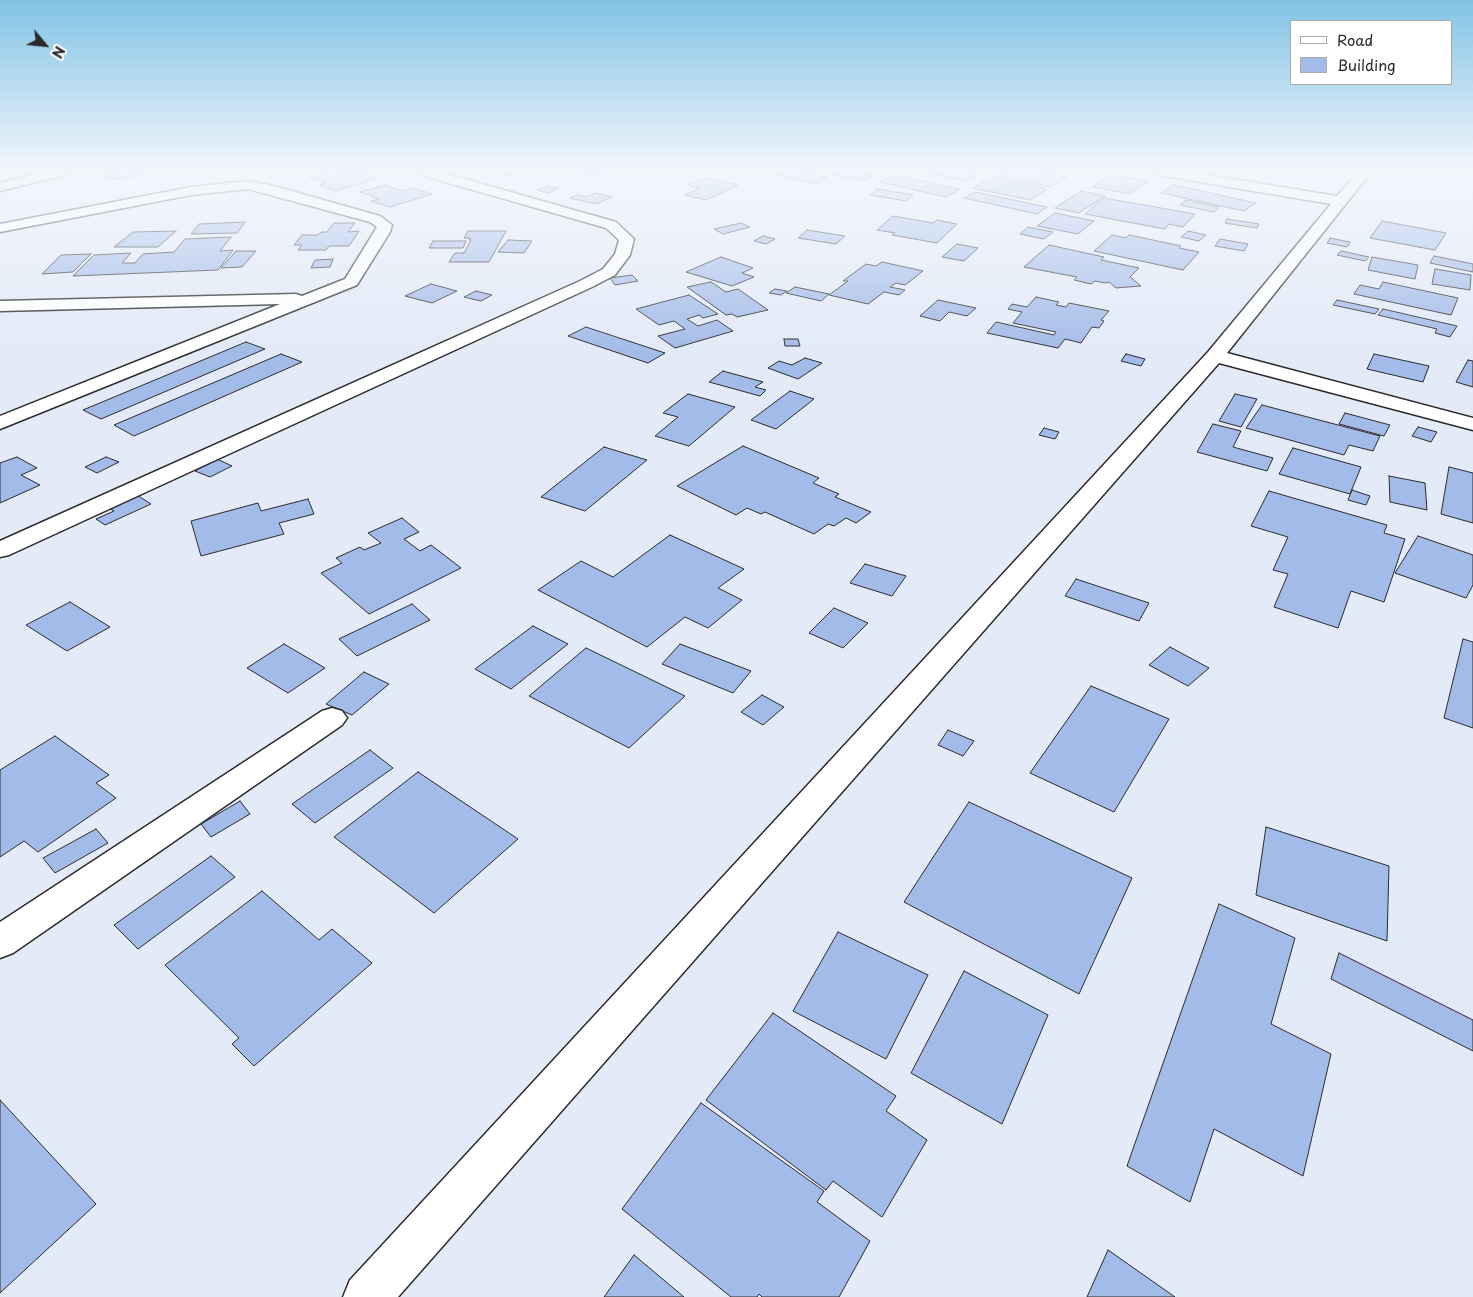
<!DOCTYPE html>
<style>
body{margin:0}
#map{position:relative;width:1473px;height:1297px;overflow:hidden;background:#e3ebf8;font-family:"Playpen Sans",sans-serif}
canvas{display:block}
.legend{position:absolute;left:1290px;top:20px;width:162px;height:65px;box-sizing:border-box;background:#fff;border:1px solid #aaa;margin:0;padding:6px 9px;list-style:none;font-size:15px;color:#2b2b2b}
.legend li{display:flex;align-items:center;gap:10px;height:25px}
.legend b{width:25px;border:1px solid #aaa}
.north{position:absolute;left:20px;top:20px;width:50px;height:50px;-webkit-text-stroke:4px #fff;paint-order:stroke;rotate:118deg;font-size:14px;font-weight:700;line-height:20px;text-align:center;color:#2b2b2b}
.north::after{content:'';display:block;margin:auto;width:18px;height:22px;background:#2b2b2b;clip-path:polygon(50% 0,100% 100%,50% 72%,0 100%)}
</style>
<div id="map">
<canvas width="1473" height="1297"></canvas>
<ul class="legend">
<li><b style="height:6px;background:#fff"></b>Road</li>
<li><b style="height:14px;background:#a3bbe8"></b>Building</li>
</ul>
<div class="north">N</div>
</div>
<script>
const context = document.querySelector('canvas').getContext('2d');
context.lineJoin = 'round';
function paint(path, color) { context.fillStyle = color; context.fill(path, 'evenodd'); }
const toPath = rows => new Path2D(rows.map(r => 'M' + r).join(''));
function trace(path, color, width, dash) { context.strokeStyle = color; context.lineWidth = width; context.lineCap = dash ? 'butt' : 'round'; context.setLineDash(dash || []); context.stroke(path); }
const building = toPath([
 [116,171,149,171,121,180,101,176,116,171],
 [329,171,338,171,351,175,360,173,378,178,336,191,319,185,326,183,309,177,329,171],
 [494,171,524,171,506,176,494,171],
 [581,171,609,171,596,177,578,172,581,171],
 [785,171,798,171,828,178,815,184,777,175,785,171],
 [834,171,870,171,865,174,874,176,865,181,828,174,834,171],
 [916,171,982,171,967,181,916,171],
 [1006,171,1039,171,1067,177,1049,187,997,176,1006,171],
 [1110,174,1147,181,1130,194,1093,187,1110,174],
 [894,175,960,189,946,197,879,182,894,175],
 [704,178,738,185,706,200,685,195,700,188,687,185,704,178],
 [992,178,1047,189,1030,200,973,188,992,178],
 [385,185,403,191,413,188,432,194,390,207,371,201,379,199,360,192,385,185],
 [1174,185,1256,203,1244,211,1161,193,1174,185],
 [548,186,559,188,548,193,537,190,548,186],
 [877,189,913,195,906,201,870,195,877,189],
 [1081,191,1105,196,1079,213,1055,208,1081,191],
 [975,192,1047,207,1037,214,964,198,975,192],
 [596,193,612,197,596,204,570,198,577,195,586,197,596,193],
 [1104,198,1195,214,1183,227,1169,224,1165,229,1085,214,1104,198],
 [1186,200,1219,207,1214,212,1180,205,1186,200],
 [1055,213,1094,221,1078,234,1037,226,1055,213],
 [893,216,933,223,937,220,957,224,937,243,892,235,895,233,877,230,893,216],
 [1227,219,1259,224,1257,228,1225,223,1227,219],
 [1382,221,1446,233,1435,250,1370,238,1382,221],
 [245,222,237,233,191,234,199,224,245,222],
 [334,223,355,223,348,232,359,231,349,246,329,246,326,250,298,250,302,245,294,245,302,235,318,235,321,232,327,232,334,223],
 [741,223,750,227,723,234,714,229,741,223],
 [1028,227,1053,232,1044,239,1020,234,1028,227],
 [807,230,845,236,836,244,798,238,807,230],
 [176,231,158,247,114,247,133,232,176,231],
 [468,231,506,231,489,262,449,262,455,253,464,253,471,240,469,240,470,238,464,238,468,231],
 [1188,231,1206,235,1199,241,1181,237,1188,231],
 [1112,235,1126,238,1129,235,1181,246,1179,248,1199,252,1183,270,1094,251,1112,235],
 [763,236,775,239,766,244,754,241,763,236],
 [231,237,220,251,233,250,218,270,73,276,94,255,131,253,122,263,135,263,143,254,174,252,185,239,231,237],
 [1330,238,1350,242,1347,247,1327,243,1330,238],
 [1220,239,1248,244,1244,251,1215,246,1220,239],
 [508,240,532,241,524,253,498,252,508,240],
 [433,241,466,241,463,248,429,248,433,241],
 [957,244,978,248,964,261,942,257,957,244],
 [1049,245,1104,257,1101,260,1139,268,1130,277,1141,286,1116,288,1109,282,1105,283,1095,281,1091,284,1074,280,1077,277,1024,267,1049,245],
 [236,251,256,251,242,267,221,268,236,251],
 [1341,251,1369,257,1365,261,1337,255,1341,251],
 [91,254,73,272,42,274,61,255,91,254],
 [1434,256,1473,264,1473,272,1430,263,1434,256],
 [721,257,753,268,742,273,754,277,732,286,686,272,721,257],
 [1372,257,1418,265,1415,279,1368,270,1372,257],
 [333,259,330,267,311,268,315,260,333,259],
 [882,262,923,271,905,285,896,283,890,287,905,290,899,295,884,292,868,304,829,295,848,281,843,281,866,264,876,266,882,262],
 [1435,269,1471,275,1470,290,1432,284,1435,269],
 [632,275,638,281,615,285,610,278,632,275],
 [711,282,726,292,738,289,768,310,737,317,732,314,726,315,687,287,711,282],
 [1383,282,1458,298,1451,315,1354,294,1360,285,1379,289,1383,282],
 [431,284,457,291,432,303,405,296,431,284],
 [795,287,829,294,821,301,786,293,795,287],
 [775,289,787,291,781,295,769,293,775,289],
 [476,291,492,295,481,301,464,297,476,291],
 [689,295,718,314,703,318,699,315,687,319,698,326,717,320,733,331,675,348,658,336,685,329,674,321,659,325,636,309,689,295],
 [1036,297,1059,302,1056,305,1066,307,1069,303,1109,311,1101,320,1104,321,1099,328,1092,327,1081,343,1065,339,1058,348,987,333,996,322,1054,335,1056,332,1013,323,1022,312,1008,309,1012,304,1027,307,1036,297],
 [938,300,976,308,967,316,949,312,940,321,920,316,938,300],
 [1337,300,1379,309,1375,314,1333,305,1337,300],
 [1383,309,1457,326,1450,337,1435,333,1437,329,1378,315,1383,309],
 [586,327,665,353,648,363,568,336,586,327],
 [784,339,798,339,800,346,785,346,784,339],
 [246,342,265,349,101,419,83,410,246,342],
 [281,354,302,362,134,436,114,425,281,354],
 [1126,354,1145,359,1141,366,1121,361,1126,354],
 [1374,354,1429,366,1423,382,1367,369,1374,354],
 [805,358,822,363,798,379,768,368,779,361,792,365,805,358],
 [1468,360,1473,361,1473,387,1456,382,1468,360],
 [723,371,763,382,755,387,766,390,760,396,709,382,723,371],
 [790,391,814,399,776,429,751,420,790,391],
 [688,394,735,407,689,446,655,436,678,417,663,413,688,394],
 [1235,394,1257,399,1241,427,1219,421,1235,394],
 [1262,405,1380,436,1373,451,1349,445,1344,455,1246,428,1262,405],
 [1345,413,1390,425,1384,436,1339,424,1345,413],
 [1213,424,1241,431,1233,447,1273,458,1267,471,1197,452,1213,424],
 [1418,427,1437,432,1431,442,1412,436,1418,427],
 [1044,428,1059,432,1055,439,1039,435,1044,428],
 [743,446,819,478,813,483,839,494,835,497,871,512,856,523,846,518,834,526,828,524,814,534,765,512,761,514,747,508,736,515,677,486,743,446],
 [604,447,647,460,585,511,541,497,604,447],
 [1293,448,1361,467,1350,494,1279,474,1293,448],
 [17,457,37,468,21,475,40,485,0,503,0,463,17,457],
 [106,457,119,462,97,473,85,467,106,457],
 [217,459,232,466,210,477,195,471,217,459],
 [1449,467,1473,473,1473,523,1441,514,1449,467],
 [1389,476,1425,483,1427,510,1390,502,1389,476],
 [1352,490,1370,496,1366,505,1348,500,1352,490],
 [1269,491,1387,525,1384,533,1405,539,1384,602,1351,591,1338,628,1274,607,1288,574,1273,570,1288,537,1251,526,1269,491],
 [137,495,151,504,105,525,96,519,114,511,109,508,137,495],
 [308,499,314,514,279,523,284,534,201,556,191,521,258,503,261,511,308,499],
 [402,518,419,532,404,539,420,551,431,545,461,568,369,614,321,573,342,563,336,558,360,547,364,550,381,543,368,533,402,518],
 [670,535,744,569,718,588,742,600,708,628,685,617,647,647,538,590,581,561,613,577,670,535],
 [1418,536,1473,555,1473,585,1466,598,1395,573,1418,536],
 [865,564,906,576,892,596,850,583,865,564],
 [1076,579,1149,603,1139,621,1065,596,1076,579],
 [70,602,110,627,67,651,26,625,70,602],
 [412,604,430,620,357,656,339,639,412,604],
 [834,608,868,623,843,648,809,633,834,608],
 [533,626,568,644,511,689,475,669,533,626],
 [1463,639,1473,642,1473,728,1444,718,1463,639],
 [284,644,325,668,288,693,247,668,284,644],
 [680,644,751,671,733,693,662,664,680,644],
 [1170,647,1209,668,1188,686,1149,665,1170,647],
 [586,648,685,696,629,748,529,696,586,648],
 [364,672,389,684,352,715,326,704,364,672],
 [1091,686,1169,719,1114,812,1030,773,1091,686],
 [762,695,784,707,763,725,741,712,762,695],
 [948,730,974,741,963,756,938,745,948,730],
 [55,736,109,775,96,783,116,798,38,852,24,841,0,857,0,770,55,736],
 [370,750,393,768,315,823,292,804,370,750],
 [418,772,518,839,434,913,334,837,418,772],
 [240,801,250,814,211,837,201,824,240,801],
 [969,802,1132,878,1079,994,904,902,969,802],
 [1266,827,1389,866,1387,941,1256,895,1266,827],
 [96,829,108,843,55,873,43,858,96,829],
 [211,856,235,877,138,949,114,925,211,856],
 [262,891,319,940,332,929,372,963,254,1066,232,1044,239,1038,165,965,262,891],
 [1219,904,1295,938,1271,1024,1331,1054,1303,1176,1214,1129,1190,1202,1127,1166,1219,904],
 [838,932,928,975,886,1059,793,1011,838,932],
 [1339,953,1473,1020,1473,1051,1331,979,1339,953],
 [964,971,1048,1015,1002,1124,911,1073,964,971],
 [773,1013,896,1096,886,1111,927,1140,882,1217,833,1181,826,1190,706,1100,773,1013],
 [0,1100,96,1204,0,1293,0,1100],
 [701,1103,824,1191,817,1202,870,1241,839,1297,762,1297,759,1294,757,1297,731,1297,622,1209,701,1103],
 [1108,1250,1175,1297,1087,1297,1108,1250],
 [634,1255,684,1297,604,1297,634,1255]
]);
const minor = toPath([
 [48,171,70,171,69,174,0,191,0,183,48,171],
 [416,171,437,171,616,222,634,239,630,255,615,275,592,287,9,555,0,557,0,541,580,281,603,269,615,254,619,240,606,228,417,174,416,171],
 [1152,171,1183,171,1337,196,1359,171,1372,171,1227,353,1473,418,1473,430,1219,363,398,1297,343,1297,350,1280,1208,352,1331,204,1158,175,1152,171],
 [248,181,274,186,380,216,392,225,390,232,357,285,0,429,0,416,280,304,0,311,0,301,296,294,302,296,345,279,377,227,370,222,248,189,191,195,0,232,0,224,191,187,248,181],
 [332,708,342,711,347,718,342,725,13,953,0,958,0,922,322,711,332,708]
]);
paint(building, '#a3bbe8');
trace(building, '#2b2b2b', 1);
trace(minor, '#2b2b2b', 3);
paint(minor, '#fff');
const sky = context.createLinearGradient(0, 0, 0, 353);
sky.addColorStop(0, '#81c3e5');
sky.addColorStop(0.48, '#f2f6fc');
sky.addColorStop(1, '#f2f6fc00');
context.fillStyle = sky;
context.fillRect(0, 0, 1473, 353);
</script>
